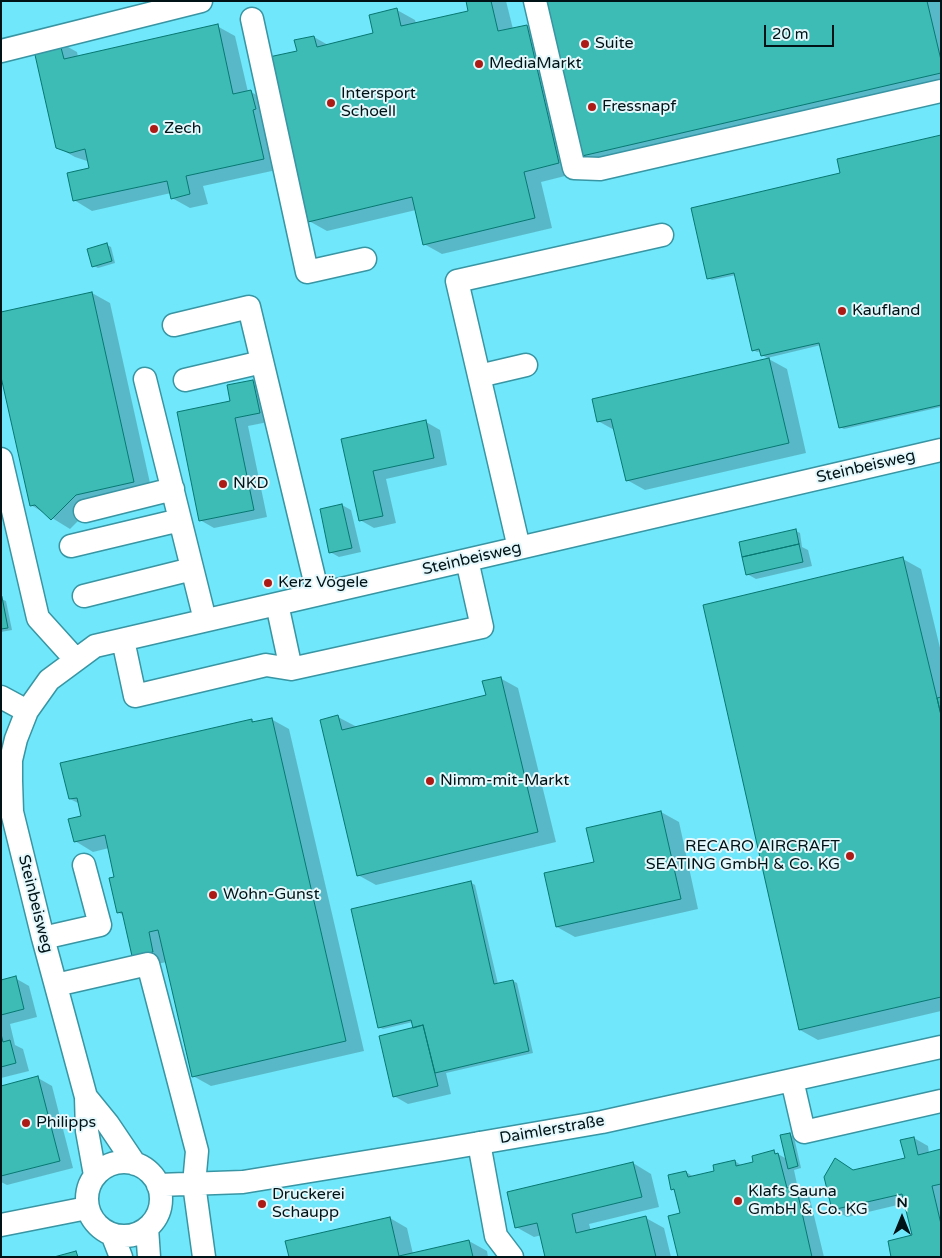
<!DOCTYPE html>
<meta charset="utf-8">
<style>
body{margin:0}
#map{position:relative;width:942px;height:1258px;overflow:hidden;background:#70e7fa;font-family:"Varela Round",sans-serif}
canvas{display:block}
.frame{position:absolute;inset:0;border:2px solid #001317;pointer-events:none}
.north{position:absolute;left:877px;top:1193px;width:50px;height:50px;-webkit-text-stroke:4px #e4f8fc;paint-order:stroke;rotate:0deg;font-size:14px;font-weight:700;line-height:20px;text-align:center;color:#001317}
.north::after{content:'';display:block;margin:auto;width:18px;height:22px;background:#001317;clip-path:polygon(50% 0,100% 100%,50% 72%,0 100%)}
.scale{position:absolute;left:764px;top:25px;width:70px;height:22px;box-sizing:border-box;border:2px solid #001317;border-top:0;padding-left:6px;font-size:15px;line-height:18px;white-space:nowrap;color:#001317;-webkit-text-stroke:4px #e4f8fc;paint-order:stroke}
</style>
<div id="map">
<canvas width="942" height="1258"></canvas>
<div class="frame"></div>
<div class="north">N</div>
<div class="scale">20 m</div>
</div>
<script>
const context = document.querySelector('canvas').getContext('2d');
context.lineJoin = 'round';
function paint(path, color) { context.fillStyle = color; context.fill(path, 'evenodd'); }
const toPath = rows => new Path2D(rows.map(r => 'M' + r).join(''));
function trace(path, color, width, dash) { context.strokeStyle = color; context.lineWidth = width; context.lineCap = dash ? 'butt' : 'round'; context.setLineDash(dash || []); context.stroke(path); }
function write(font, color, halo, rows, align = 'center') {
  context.font = font + ' "Varela Round",sans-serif'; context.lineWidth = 4; context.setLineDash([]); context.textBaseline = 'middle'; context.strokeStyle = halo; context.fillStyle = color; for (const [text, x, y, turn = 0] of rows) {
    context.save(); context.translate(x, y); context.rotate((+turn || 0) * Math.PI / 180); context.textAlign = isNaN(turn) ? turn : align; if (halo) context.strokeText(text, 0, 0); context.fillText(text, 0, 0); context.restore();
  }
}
const shadow = toPath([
 [467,1,506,1,513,29,526,26,544,36,577,173,541,182,552,228,442,254,424,244,416,210,327,231,309,221,299,52,314,37,328,45,375,34,397,10,415,20,416,24,469,12],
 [556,1,941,1,941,87,601,165,583,155],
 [217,26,235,36,248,92,251,92,269,102,281,169,203,186,208,204,190,208,172,198,171,193,92,211,74,200,91,169,90,162,75,157,57,147,59,42,77,52,78,57],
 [941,136,941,407,844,429,840,427,821,345,767,358,787,369,806,453,645,490,627,480,616,431,598,421,769,359,762,355,761,351,757,352,753,350,736,275,712,280,708,278,842,174],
 [107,245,111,247,115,263,98,268,94,266],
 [92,293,110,303,152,492,94,505,70,529,31,505],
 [253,381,266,389,273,421,248,426,267,517,214,528,200,520,232,402],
 [426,422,440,430,447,465,386,479,396,523,374,528,360,520,343,440],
 [342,505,351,510,361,552,339,557,330,552],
 [796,531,800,533,802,547,808,550,812,566,756,579,747,574],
 [903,559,921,569,941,652,941,1011,818,1040,800,1030],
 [1,599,6,601,12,630,1,632],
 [500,678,518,688,556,842,376,885,358,875,338,717,357,727,488,696],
 [271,719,289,729,364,1051,211,1086,193,1076,167,962,151,965,134,955,124,916,118,912,116,878,109,848,93,852,75,841,83,817,80,804,70,799,252,720,255,723],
 [661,812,679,822,698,909,575,937,557,927,595,863],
 [470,882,475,885,498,984,513,981,517,983,533,1053,446,1073,451,1094,408,1104,394,1096,416,1028,413,1022,383,1029,379,1027],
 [15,978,29,986,37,1017,10,1024,15,1045,23,1049,29,1071,1,1078,1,981],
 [38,1078,52,1086,73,1168,7,1185,1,1182,1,1087],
 [789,1134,794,1137,801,1168,794,1170,798,1189,809,1195,824,1257,679,1257,681,1214,676,1191,672,1189,686,1172,694,1177,716,1172,735,1161,742,1166,754,1163,774,1152,787,1159],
 [914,1138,928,1146,929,1153,941,1151,941,1257,913,1236,906,1203,847,1217,833,1209,854,1171,906,1159],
 [633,1163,651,1174,659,1207,589,1224,591,1231,646,1218,664,1228,671,1257,547,1257,542,1235,534,1237,516,1227],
 [390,1218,407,1228,413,1254,469,1241,487,1251,488,1257,290,1257]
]);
const building = toPath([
 [466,1,491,1,498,31,527,25,559,163,524,172,535,218,423,245,412,197,308,222,269,57,297,51,294,40,314,36,317,47,373,33,369,15,397,8,401,26,468,11,466,1],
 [550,1,927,1,941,60,941,73,582,156,547,2,550,1],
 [218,24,233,94,251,90,256,109,253,110,264,159,186,176,190,194,171,199,167,181,73,201,67,173,89,168,85,149,70,153,56,148,33,46,59,40,64,59,218,24],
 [941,135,941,405,839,428,819,343,761,356,759,349,752,351,734,273,707,279,691,208,840,173,837,159,941,135],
 [107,243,112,261,92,267,87,249,107,243],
 [92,292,134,482,76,495,51,520,35,505,30,506,1,377,1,312,92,292],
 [769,358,789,443,626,481,611,419,597,422,592,399,769,358],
 [253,380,260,413,235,418,254,510,199,521,177,412,230,401,227,385,253,380],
 [426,420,434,458,373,471,383,516,359,521,341,439,426,420],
 [342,504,352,548,329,553,320,509,342,504],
 [796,529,799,544,742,557,739,542,796,529],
 [799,544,803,562,746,575,742,557,799,544],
 [903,557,941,715,941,997,799,1030,703,605,903,557],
 [2,597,8,628,1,629,1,598,2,597],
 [501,677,538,832,357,876,320,720,338,715,342,730,486,695,482,681,501,677],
 [941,697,941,715,937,698,941,697],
 [272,718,346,1041,192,1077,158,930,149,932,153,952,132,956,122,912,117,913,109,878,114,877,105,835,74,842,68,819,81,816,77,798,69,799,60,763,252,719,252,722,272,718],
 [661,811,681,899,556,927,544,873,594,862,586,828,661,811],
 [471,881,494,984,513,980,529,1051,435,1073,423,1025,413,1028,411,1020,378,1028,351,909,471,881],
 [16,976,24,1009,1,1015,1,980,16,976],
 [423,1025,438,1086,393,1097,379,1036,423,1025],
 [1,1034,3,1042,10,1040,16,1063,1,1067,1,1034],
 [38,1076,60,1161,1,1176,1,1086,38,1076],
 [790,1133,798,1166,788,1169,780,1135,790,1133],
 [914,1137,918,1155,941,1149,941,1184,932,1186,941,1224,941,1257,891,1257,888,1241,912,1235,902,1194,832,1210,824,1177,835,1158,853,1170,905,1158,900,1140,914,1137],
 [774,1150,775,1154,778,1153,787,1188,796,1186,812,1257,678,1257,668,1216,680,1213,674,1189,671,1190,668,1175,686,1171,688,1177,714,1171,713,1165,735,1160,736,1166,753,1162,752,1156,774,1150],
 [633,1162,642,1197,572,1214,576,1233,646,1216,656,1257,545,1257,537,1223,515,1228,507,1192,633,1162],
 [390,1217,399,1256,469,1240,473,1257,289,1257,285,1241,390,1217],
 [76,1251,78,1257,54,1257,76,1251]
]);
const minor = toPath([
 [535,1,574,168,600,169,941,91],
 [252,19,307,272,365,259],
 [1,51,201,1],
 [174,325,249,307,318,594],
 [479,376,526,365],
 [145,379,205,620],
 [185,380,262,362],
 [1,459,38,618,76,660],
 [85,511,173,489],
 [71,546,180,520],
 [519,548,457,281,662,235],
 [84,596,192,569],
 [277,604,291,669,482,627,467,560],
 [123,640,135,696,266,665,291,669],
 [1,697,27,711],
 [43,938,100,925,84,865],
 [56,985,148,964,197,1151,194,1184,204,1257],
 [792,1080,804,1132,941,1101],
 [86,1097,108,1124,135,1164],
 [479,1143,496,1236,512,1257],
 '87 1199a37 37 0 1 1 74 0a37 37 0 1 1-74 0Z',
 [95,1175,87,1131,86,1097,43,938,12,812,11,781,11,760,16,739,27,711,49,680,95,646,519,548,941,450],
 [158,1185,243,1182,439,1150,602,1122,941,1047],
 [1,1225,87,1208],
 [147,1228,149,1257],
 [112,1234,121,1257]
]);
const markers = [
 [585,44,5,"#ac1b15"],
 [479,64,5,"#ac1b15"],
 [331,103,5,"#ac1b15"],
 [592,107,5,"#ac1b15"],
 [154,129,5,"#ac1b15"],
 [842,311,5,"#ac1b15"],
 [223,484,5,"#ac1b15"],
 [268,583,5,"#ac1b15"],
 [430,781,5,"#ac1b15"],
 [850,856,5,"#ac1b15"],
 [213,895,5,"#ac1b15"],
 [26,1123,5,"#ac1b15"],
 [738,1201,5,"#ac1b15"],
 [262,1204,5,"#ac1b15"]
];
const poiNames = [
 ["Suite",595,44],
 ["MediaMarkt",489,64],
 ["Intersport",341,94],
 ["Schoell",341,112],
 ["Fressnapf",602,107],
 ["Zech",164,129],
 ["Kaufland",852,311],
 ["NKD",233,484],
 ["Kerz Vögele",278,583],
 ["Nimm-mit-Markt",440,781],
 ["RECARO AIRCRAFT",840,847,"right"],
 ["SEATING GmbH & Co. KG",840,865,"right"],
 ["Wohn-Gunst",223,895],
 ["Philipps",36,1123],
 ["Klafs Sauna",748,1192],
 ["GmbH & Co. KG",748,1210],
 ["Druckerei",272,1195],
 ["Schaupp",272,1213]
];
const streetNames = [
 ["Steinbeisweg",866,467,-13],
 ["Steinbeisweg",472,559,-13],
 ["Steinbeisweg",35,904,76],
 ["Daimlerstraße",552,1130,-10]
];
paint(shadow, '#0003');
paint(building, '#3cbcb4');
trace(building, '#077772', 1);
trace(minor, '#3895a3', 25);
trace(minor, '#fff', 22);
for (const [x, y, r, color] of markers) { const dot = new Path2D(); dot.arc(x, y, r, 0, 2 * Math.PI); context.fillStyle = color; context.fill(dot); trace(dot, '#e4f8fc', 2); }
write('16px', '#001317', '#e4f8fc', poiNames, 'left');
write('16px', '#001317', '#e4f8fc', streetNames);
</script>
